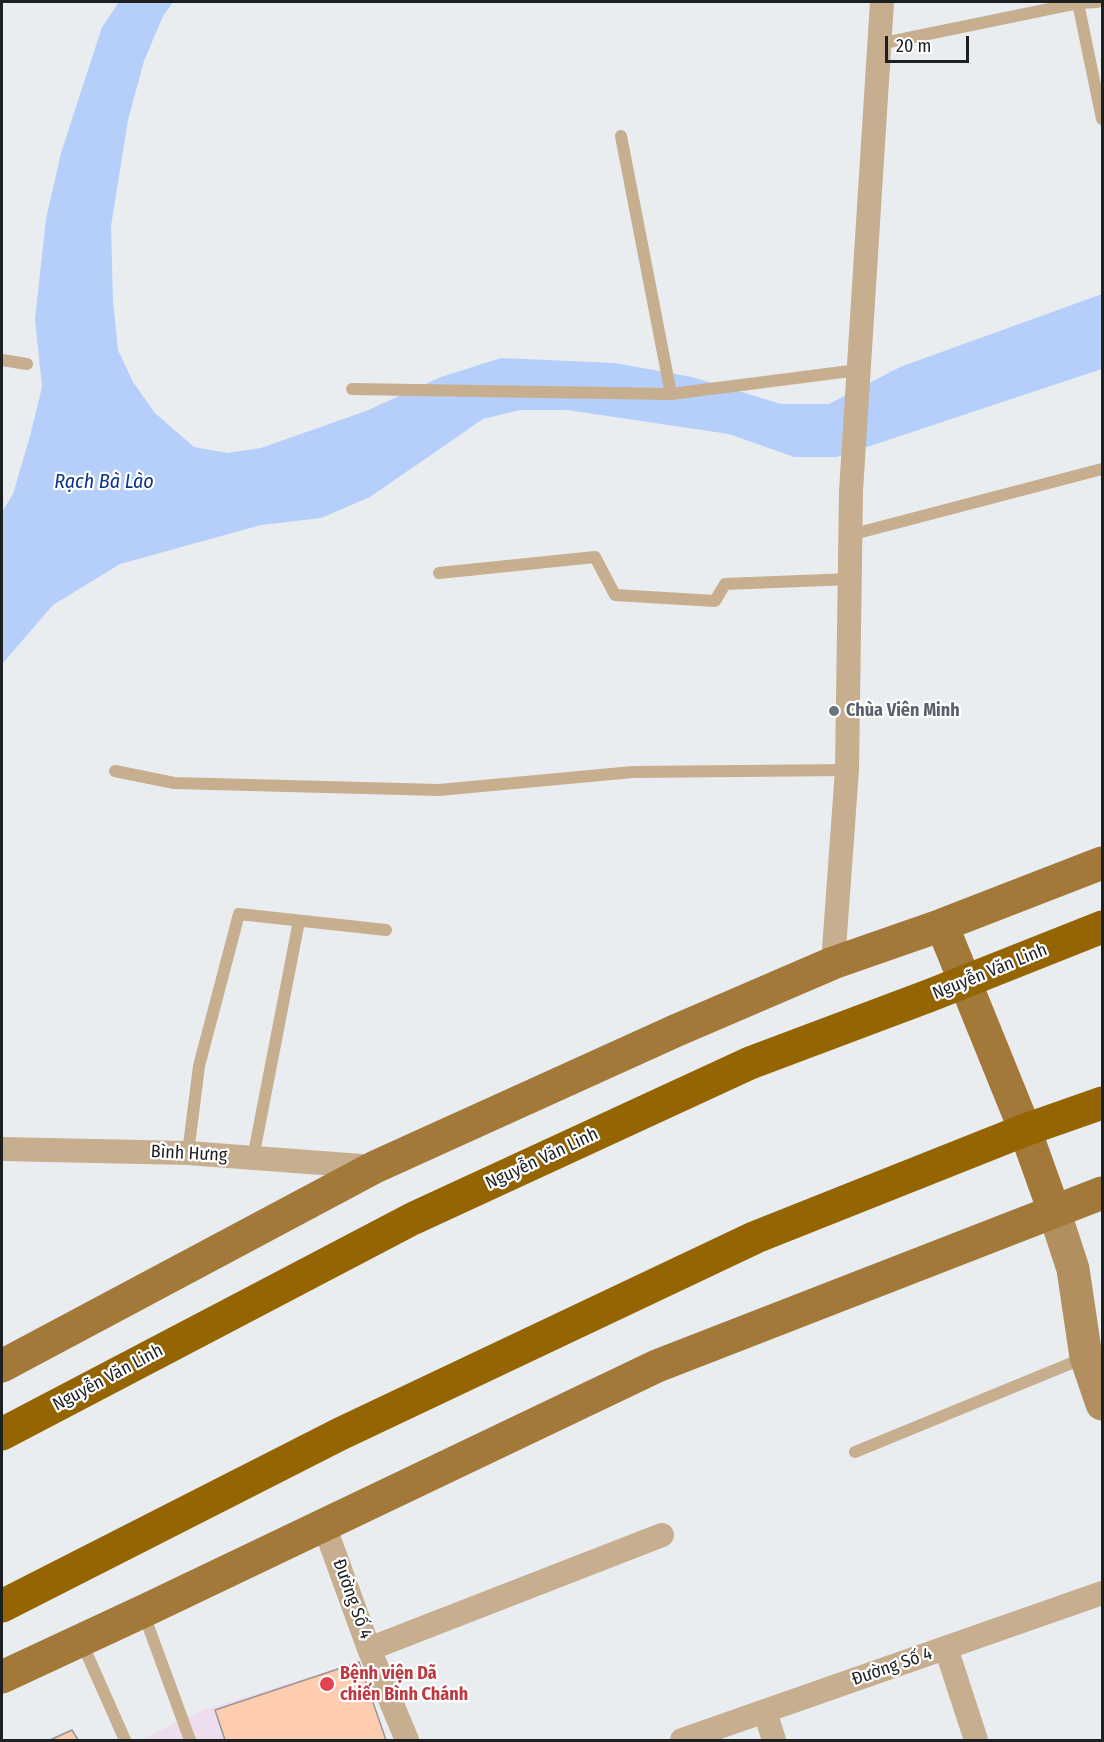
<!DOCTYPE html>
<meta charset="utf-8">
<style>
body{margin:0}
#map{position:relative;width:1104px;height:1742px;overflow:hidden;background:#eaedf0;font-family:"Fira Sans Condensed",sans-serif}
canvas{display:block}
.frame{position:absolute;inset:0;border:3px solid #1e1f21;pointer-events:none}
.scale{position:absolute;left:885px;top:36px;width:84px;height:27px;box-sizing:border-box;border:3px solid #1e1f21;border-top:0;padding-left:8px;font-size:18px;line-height:21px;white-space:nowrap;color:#1e1f21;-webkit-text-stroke:4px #fff;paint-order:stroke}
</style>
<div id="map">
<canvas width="1104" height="1742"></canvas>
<div class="frame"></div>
<div class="scale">20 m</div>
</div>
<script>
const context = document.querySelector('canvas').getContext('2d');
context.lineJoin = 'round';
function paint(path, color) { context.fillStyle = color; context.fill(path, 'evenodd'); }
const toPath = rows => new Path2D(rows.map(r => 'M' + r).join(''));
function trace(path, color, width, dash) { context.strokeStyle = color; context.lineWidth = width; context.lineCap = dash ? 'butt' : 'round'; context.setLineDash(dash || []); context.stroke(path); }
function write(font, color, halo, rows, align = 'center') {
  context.font = font + ' "Fira Sans Condensed",sans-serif'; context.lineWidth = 4.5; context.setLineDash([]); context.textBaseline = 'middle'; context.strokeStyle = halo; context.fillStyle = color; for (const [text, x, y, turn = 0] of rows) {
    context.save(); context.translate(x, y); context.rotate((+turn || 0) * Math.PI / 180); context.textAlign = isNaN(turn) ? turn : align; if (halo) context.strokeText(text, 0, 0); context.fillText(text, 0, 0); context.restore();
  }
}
const medical = toPath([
 [359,1662,386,1740,140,1740,206,1709]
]);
const water = toPath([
 [119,2,173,2,163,16,144,61,128,120,111,226,113,301,118,350,133,382,155,413,194,447,227,453,261,448,366,411,441,377,501,358,615,363,692,377,781,404,829,404,900,367,1102,294,1102,369,837,457,794,457,729,434,567,410,520,410,483,419,370,497,321,518,261,525,120,564,53,605,2,664,2,512,13,494,30,436,42,387,35,319,46,219,61,153,102,27]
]);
const building = toPath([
 [359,1662,386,1740,225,1740,215,1710,359,1662],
 [72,1730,78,1740,50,1740,72,1730]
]);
const lane = toPath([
 [1078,3,1102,119],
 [879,44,1078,3,1097,2],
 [621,136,671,394,858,370],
 [2,360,27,364],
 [352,389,671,394],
 [850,535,1102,469],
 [439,573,595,557,615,595,715,601,725,584,851,579],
 [115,771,174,783,439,790,633,772,847,770],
 [188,1153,199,1066,239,914,386,930],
 [253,1158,299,921],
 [855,1452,1084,1358],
 [143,1612,190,1740],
 [82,1643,125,1740]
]);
const street = toPath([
 [833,963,847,770,851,491,882,2],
 [2,1149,188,1153,375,1167],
 [324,1525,369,1649,407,1740],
 [946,1648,976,1740],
 [369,1649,662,1535],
 [765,1712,774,1740],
 [682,1740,1102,1593]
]);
const secondary = toPath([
 [1054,1211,1073,1269,1086,1357,1102,1404]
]);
const primary = toPath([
 [942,925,1025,1130,1054,1211],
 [2,1366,375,1167,675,1031,833,963,942,925,1102,863],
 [2,1677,146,1610,657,1366,1102,1193]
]);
const highway = toPath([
 [2,1434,412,1219,750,1063,931,995,1102,927],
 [2,1606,340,1434,756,1237,1025,1130,1102,1103]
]);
const markers = [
 [834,711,6,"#6b7280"],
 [327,1684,8,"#e0444e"]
];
const worshipNames = [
 ["Chùa Viên Minh",846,711]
];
const streetNames = [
 ["Nguyễn Văn Linh",990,972,-22],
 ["Bình Hưng",189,1154,3],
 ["Nguyễn Văn Linh",542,1159,-25],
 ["Nguyễn Văn Linh",108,1378,-28],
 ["Đường Số 4",352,1599,70],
 ["Đường Số 4",892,1667,-19]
];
const healthNames = [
 ["Bệnh viện Dã",340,1674],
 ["chiến Bình Chánh",340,1695]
];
const waterNames = [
 ["Rạch Bà Lào",104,482]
];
paint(medical, '#edddef');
paint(water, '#b5cefa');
paint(building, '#fecdb0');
trace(building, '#999593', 1.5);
trace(lane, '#c6ae8f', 12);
trace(street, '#c6ae8f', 24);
trace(secondary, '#b18f5f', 33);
trace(primary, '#a27939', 33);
trace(highway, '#956503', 33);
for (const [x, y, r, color] of markers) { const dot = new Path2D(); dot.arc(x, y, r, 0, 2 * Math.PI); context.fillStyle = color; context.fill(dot); trace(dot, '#fff', 2); }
write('bold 18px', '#5b616d', '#fff', worshipNames, 'left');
write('18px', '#1e1f21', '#fff', streetNames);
write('bold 18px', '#be3a42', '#fff', healthNames, 'left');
write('italic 20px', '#0a3687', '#fff', waterNames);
</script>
